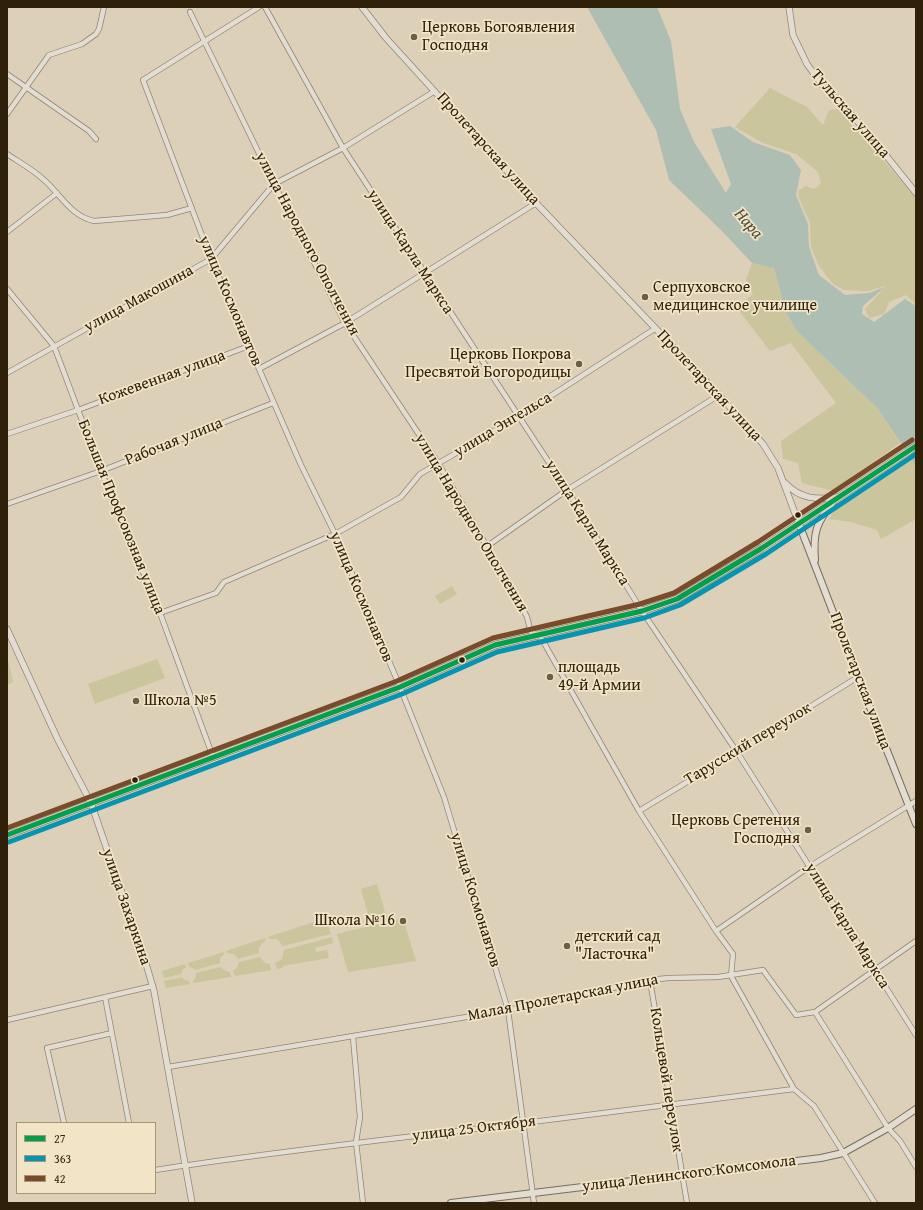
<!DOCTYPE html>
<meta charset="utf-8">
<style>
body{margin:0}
#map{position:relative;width:923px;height:1210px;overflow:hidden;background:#dcd0b8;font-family:"Gentium Book Plus",serif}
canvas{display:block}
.frame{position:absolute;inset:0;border:8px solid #2f200a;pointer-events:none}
.legend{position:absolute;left:16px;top:1122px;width:140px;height:72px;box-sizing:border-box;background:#f2e4c7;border:1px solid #a4967b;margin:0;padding:5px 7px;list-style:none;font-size:12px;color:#2f200a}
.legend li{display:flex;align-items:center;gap:8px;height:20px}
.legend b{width:20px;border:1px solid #a4967b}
</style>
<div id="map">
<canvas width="923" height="1210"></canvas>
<div class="frame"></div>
<ul class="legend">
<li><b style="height:5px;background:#029f4d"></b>27</li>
<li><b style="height:5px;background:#0794b1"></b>363</li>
<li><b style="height:5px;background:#7a4b2a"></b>42</li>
</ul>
</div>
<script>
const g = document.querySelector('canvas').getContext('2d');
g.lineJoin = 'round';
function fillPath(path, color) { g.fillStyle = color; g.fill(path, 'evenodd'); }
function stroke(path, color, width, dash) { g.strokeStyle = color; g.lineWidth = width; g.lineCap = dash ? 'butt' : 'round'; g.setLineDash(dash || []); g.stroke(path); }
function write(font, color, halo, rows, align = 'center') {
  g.font = font + ' "Gentium Book Plus",serif'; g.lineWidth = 3.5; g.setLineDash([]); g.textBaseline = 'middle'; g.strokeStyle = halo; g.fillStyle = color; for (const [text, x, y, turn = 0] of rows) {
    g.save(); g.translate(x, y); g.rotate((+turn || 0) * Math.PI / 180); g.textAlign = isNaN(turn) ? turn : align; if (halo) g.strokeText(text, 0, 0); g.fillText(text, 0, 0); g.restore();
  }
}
fillPath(new Path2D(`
 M770,88L807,107L823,125L829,110L839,109L916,198V304L906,295L889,302L884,314L869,318L865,309L886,286L868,291L844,290L833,284L819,266L811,247L810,223L799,198L798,191L806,186L814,189L821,184L818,172L796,154L763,143L735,127Z
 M752,263L774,268L786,312L796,330L878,409L900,443L833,491L802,483L798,463L783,459L781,441L836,403L791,343L770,351L737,308L753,294L746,280Z
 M911,458L916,466V519L881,539L877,530L851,522L829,519L839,504Z
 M452,586L457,594L440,604L435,596Z
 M7,656L13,682L7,685Z
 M157,659L165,678L95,704L88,684Z
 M377,884L387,919L371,924L361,889Z
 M326,918L331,934L283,946L277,939H269L268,937Z
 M403,918L416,961L348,972L337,934Z
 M332,937L333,943L315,948L316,952L327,950L329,958L283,966V968L277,969L275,963L282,959L284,950Z
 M265,938L266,941C261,943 258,947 259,953L238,959L234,954L227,953L226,951Z
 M224,952V954L220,958V963L195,970L194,968L189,967L188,963Z
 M260,957L265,963L270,964L271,970L235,976L233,971L237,968L239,962Z
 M185,964L186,968L183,969L181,974L164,978L162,971Z
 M220,967L226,971L230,972L231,977L193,983V981L196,977V973Z
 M182,977L184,980L189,981L190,984L166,988L164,981Z`), '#cac59c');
fillPath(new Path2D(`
 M587,7H657L671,41L680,109L694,142L726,193L731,184L711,129L730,126L753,142L790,155L801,170L796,195L808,224L809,247L819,275L845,295L869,293L885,287L863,306L862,314L874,322L905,299L916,306V466L878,409L796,330L786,312L774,268L752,263L720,229L669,180L656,130Z`), '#aebeb3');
const minor = new Path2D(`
 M259,7L143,80L211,259L301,465L335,534L400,687L444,797L508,1010L534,1203
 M265,7L343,148L567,490L642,611L737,752L916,1035
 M190,12L274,184L345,323L438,463L516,596L527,617L531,633L539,634L639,811L716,931L733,954L731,976L794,1089L814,1106L875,1203
 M7,74L89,131L96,139
 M7,114L49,55L82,44L96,34L99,29L104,7
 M7,154C19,162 32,169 43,179C60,193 70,216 94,221L167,215L192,208
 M7,232L57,193
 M7,289L54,346L101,471L160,613L213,757
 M259,369L345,323L536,203
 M7,373L211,259L274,184L343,148L435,91
 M7,434L78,410L249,346
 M7,504L101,471L273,403
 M486,547L567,490L719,395
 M160,613L216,593L224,582L335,534L401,497L420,474L518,417L656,328
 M639,811L737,752L858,677
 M716,931L809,867L916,801
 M650,980L687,1203
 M105,997L129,1123
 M815,1012L888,1128L900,1141L916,1167
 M7,1020L153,986
 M353,1037L360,1117L356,1142L363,1203
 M168,1067L508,1010L650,980L668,978L718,977L763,970L796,1015L815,1012L916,941
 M64,1123L47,1048L112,1033
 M155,1170C278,1151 401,1138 524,1123C614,1112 704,1101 794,1089`);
const tertiary = new Path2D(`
 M362,7L386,38L536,203L719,395L763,444L778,468L799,524
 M789,7L793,35L807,64L822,85L837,99L868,133L916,193
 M785,483C800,499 817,500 837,497
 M7,629L58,740L91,803L144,957L154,991L192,1203`);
const secondary = new Path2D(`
 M799,524L858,677L916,824
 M815,560C813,533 816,523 833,502
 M451,1203L821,1158L843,1153L888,1128L916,1109`);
const primary = new Path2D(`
 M7,835L213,757L400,687L495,645L642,611L677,599L762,548L916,446`);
stroke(minor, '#8f8676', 6);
stroke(tertiary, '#8f8676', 7);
stroke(secondary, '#766e5f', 8);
stroke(primary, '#766e5f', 8);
stroke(minor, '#e3ddd1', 4.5);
stroke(tertiary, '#e3ddd1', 5.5);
stroke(secondary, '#e3ddd1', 6);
stroke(primary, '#d7cdbc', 7);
stroke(new Path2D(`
 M7,835L400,687L495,645L642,611L677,599L762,548L916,446`), '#029f4d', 5);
stroke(new Path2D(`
 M9,842L402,694L497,652L644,618L680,605L766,554L916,454`), '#0794b1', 5);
stroke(new Path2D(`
 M7,828L397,681L493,638L640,604L674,593L758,542L912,440`), '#7a4b2a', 5);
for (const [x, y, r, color] of [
 [414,37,4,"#6c5e47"],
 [645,297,4,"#6c5e47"],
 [579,364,4,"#6c5e47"],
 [798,515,3.5,"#2f200a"],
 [462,660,3.5,"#2f200a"],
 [550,677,4,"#6c5e47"],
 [136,701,4,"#6c5e47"],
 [135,780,3.5,"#2f200a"],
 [808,830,4,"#6c5e47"],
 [403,921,4,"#6c5e47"],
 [567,946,4,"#6c5e47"]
]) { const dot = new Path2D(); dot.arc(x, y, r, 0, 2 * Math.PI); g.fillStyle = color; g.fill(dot); stroke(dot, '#f2e4c7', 1.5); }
write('16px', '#2f200a', '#f2e4c7', [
 ["Церковь Богоявления",422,28],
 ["Господня",422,46],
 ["Серпуховское",653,288],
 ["медицинское училище",653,306],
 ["Церковь Покрова",571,355,"right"],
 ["Пресвятой Богородицы",571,373,"right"],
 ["площадь",558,668],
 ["49-й Армии",558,686],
 ["Школа №5",144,701],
 ["Церковь Сретения",800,821,"right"],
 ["Господня",800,839,"right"],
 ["Школа №16",395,921,"right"],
 ["детский сад",575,937],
 ["\"Ласточка\"",575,955]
], 'left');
write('16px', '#2f200a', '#f2e4c7', [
 ["Тульская улица",850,114,49],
 ["Пролетарская улица",488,149,48],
 ["улица Народного Ополчения",307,244,62],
 ["улица Карла Маркса",410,252,57],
 ["улица Макошина",139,299,-29],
 ["улица Космонавтов",230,301,67],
 ["Кожевенная улица",162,378,-20],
 ["Пролетарская улица",709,386,47],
 ["улица Энгельса",503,425,-31],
 ["Рабочая улица",174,442,-22],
 ["Большая Профсоюзная улица",121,517,68],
 ["улица Народного Ополчения",471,523,59],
 ["улица Карла Маркса",587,523,58],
 ["улица Космонавтов",361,597,67],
 ["Пролетарская улица",860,681,69],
 ["Тарусский переулок",748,744,-31],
 ["улица Космонавтов",475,900,73],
 ["улица Захаркина",126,907,71],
 ["улица Карла Маркса",847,926,58],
 ["Малая Пролетарская улица",563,998,-11],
 ["Кольцевой переулок",666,1080,81],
 ["улица 25 Октября",474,1129,-7],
 ["улица Ленинского Комсомола",689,1174,-7]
]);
write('italic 17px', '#4f4d3c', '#f2e4c7', [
 ["Нара",748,224,49]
]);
</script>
